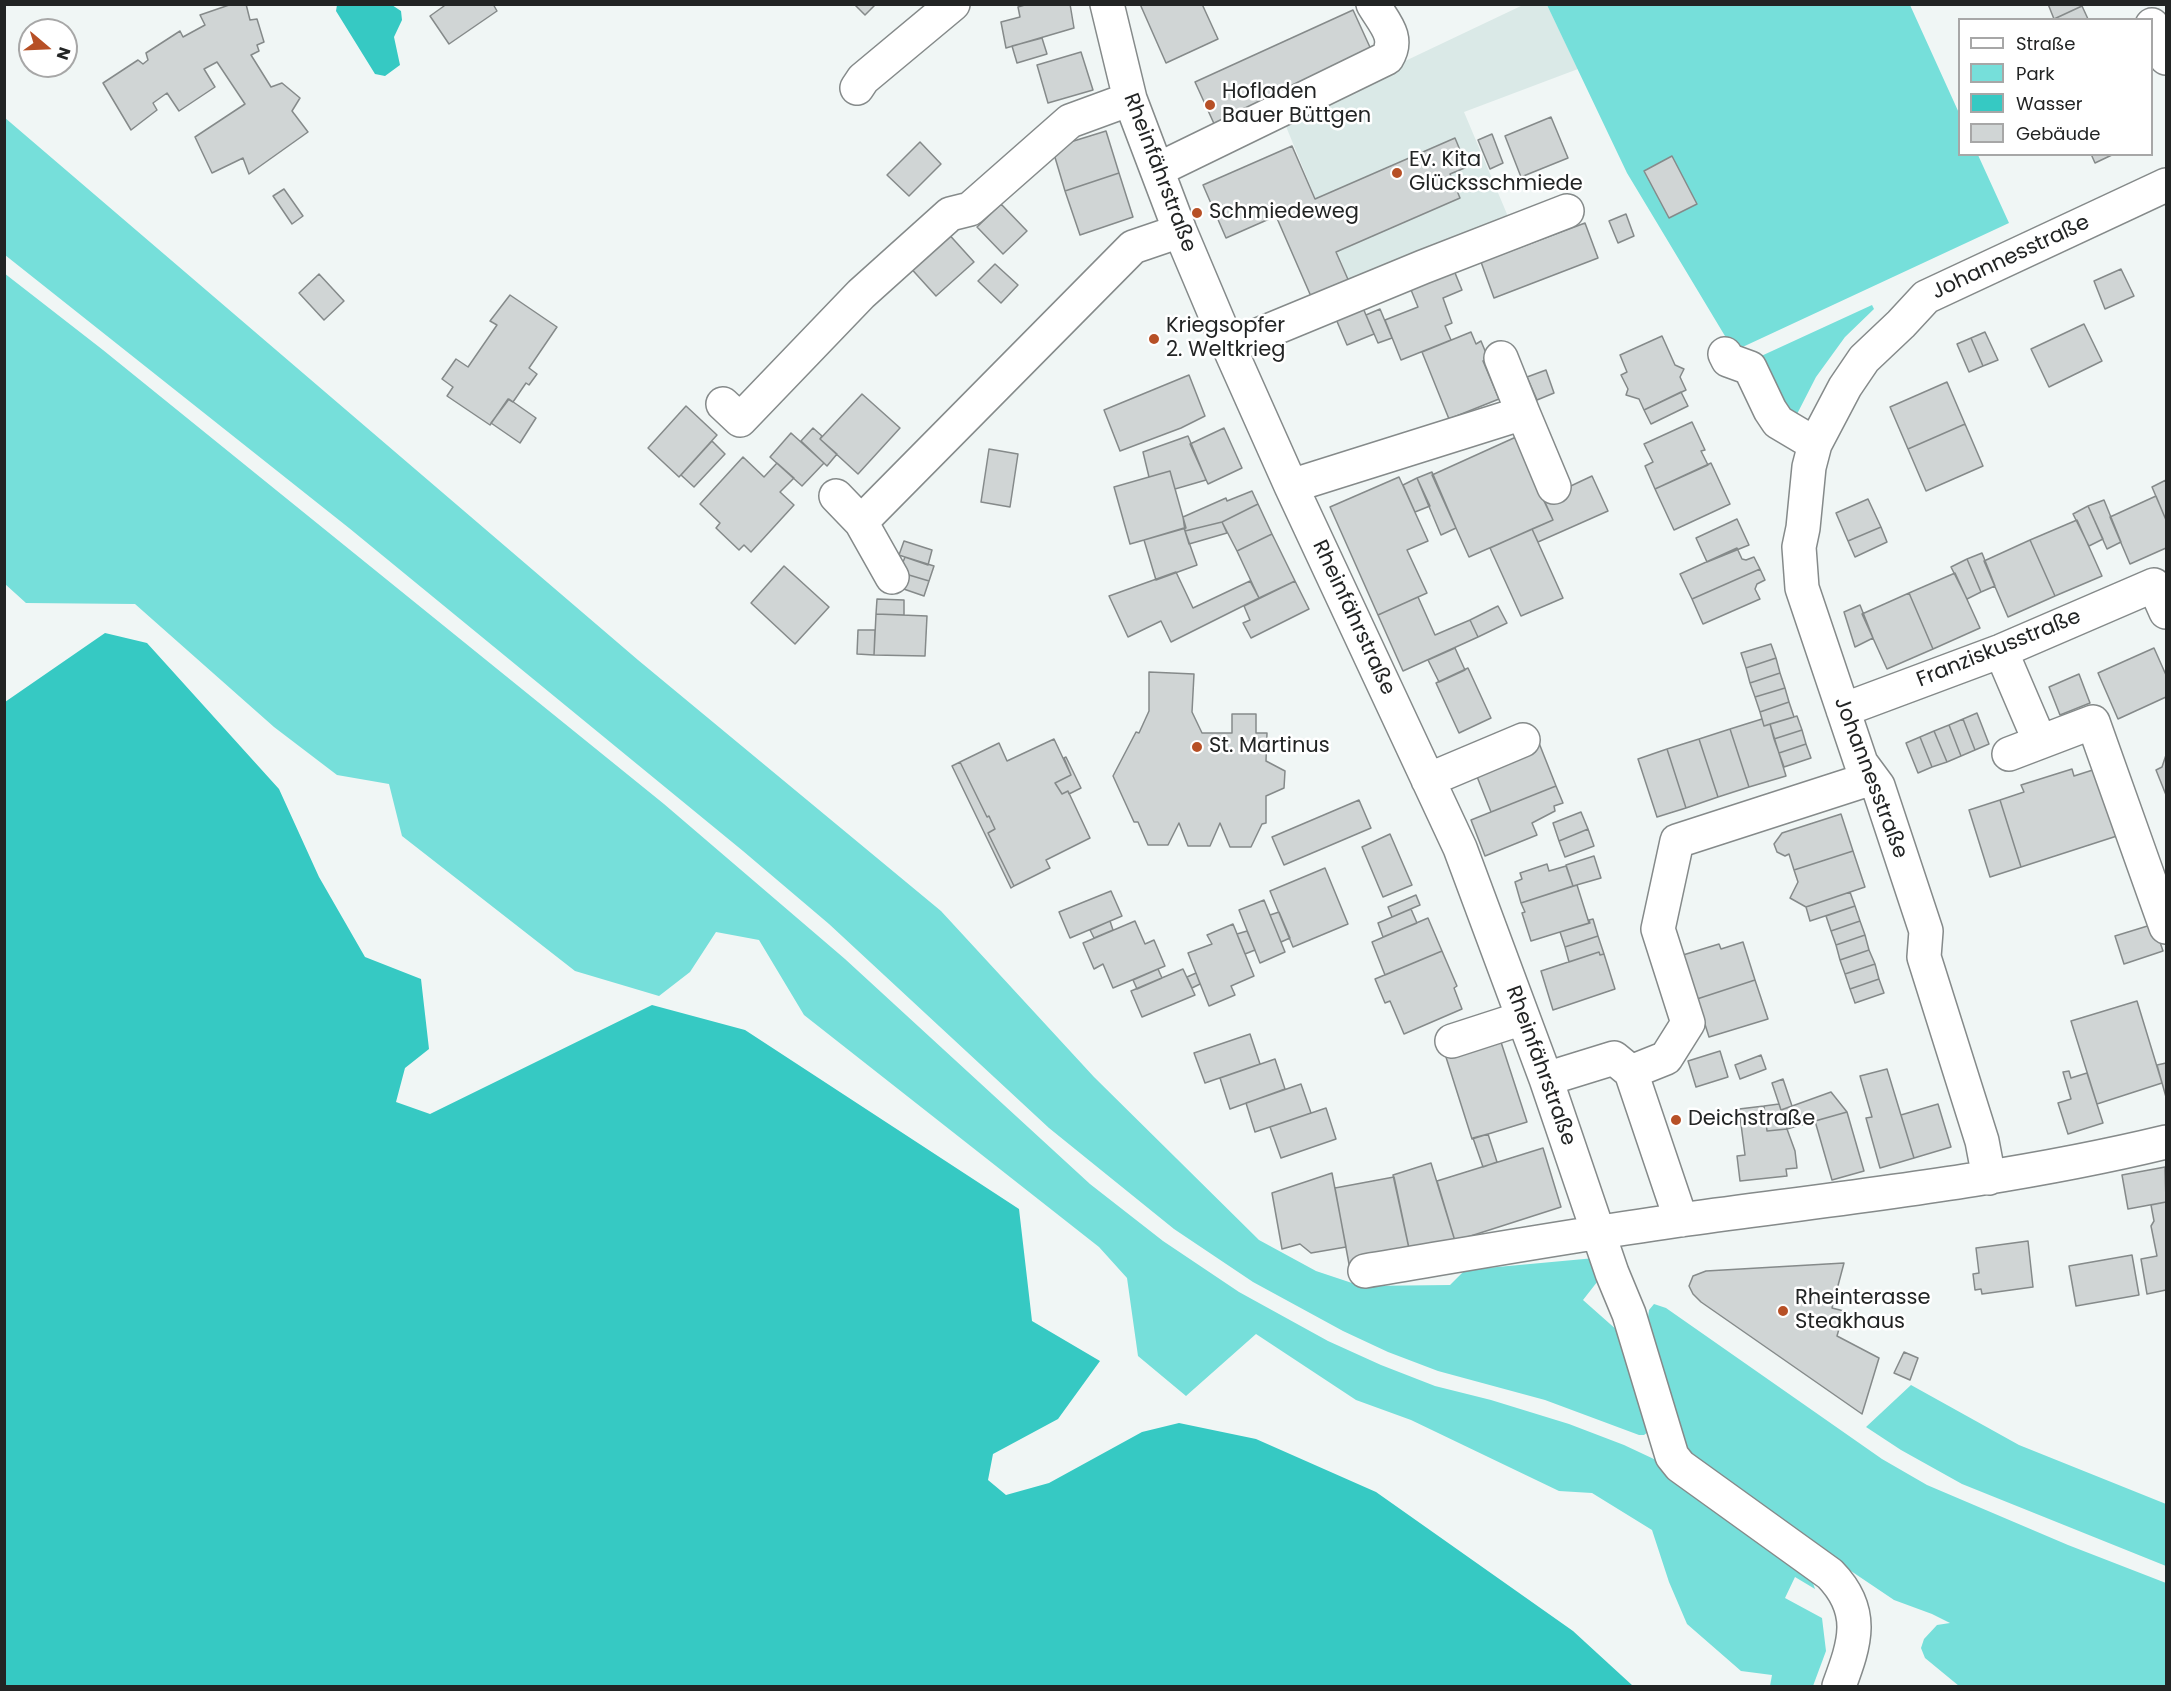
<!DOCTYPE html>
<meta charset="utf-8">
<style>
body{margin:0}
#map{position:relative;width:2171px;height:1691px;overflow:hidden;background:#f0f6f5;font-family:Poppins,sans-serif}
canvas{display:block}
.frame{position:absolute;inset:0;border:6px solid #222424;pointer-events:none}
.legend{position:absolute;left:1958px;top:18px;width:195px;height:138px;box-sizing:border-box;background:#fff;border:2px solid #a7a7a7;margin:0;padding:8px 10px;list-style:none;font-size:18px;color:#222424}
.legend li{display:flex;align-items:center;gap:12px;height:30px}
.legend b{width:30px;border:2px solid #a7a7a7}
.north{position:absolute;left:18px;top:18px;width:60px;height:60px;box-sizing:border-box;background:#fff;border:2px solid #a7a7a7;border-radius:50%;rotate:109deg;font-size:16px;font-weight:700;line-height:24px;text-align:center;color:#222424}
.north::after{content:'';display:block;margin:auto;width:21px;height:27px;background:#b75026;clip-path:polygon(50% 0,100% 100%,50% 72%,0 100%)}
</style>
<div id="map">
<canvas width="2171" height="1691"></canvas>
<div class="frame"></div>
<ul class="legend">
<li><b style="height:8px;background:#fff"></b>Straße</li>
<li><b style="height:16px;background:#76dfda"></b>Park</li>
<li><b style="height:16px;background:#36c9c3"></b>Wasser</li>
<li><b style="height:16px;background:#d0d5d5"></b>Gebäude</li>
</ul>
<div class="north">N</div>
</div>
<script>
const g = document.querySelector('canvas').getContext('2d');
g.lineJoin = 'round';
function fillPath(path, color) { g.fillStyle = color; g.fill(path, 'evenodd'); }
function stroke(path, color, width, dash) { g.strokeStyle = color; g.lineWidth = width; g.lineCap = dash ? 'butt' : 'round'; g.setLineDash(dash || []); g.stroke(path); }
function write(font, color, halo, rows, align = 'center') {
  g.font = font + ' Poppins,sans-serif'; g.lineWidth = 5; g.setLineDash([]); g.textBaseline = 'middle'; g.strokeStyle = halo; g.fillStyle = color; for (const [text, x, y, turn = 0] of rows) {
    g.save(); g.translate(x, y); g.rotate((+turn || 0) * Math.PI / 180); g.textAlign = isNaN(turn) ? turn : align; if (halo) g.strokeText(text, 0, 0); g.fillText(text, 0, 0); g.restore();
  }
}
fillPath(new Path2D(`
 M1523,5H1547L1578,69L1464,112L1512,226L1354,293L1283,119Z`), '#dae9e7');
fillPath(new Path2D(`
 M1547,5H1910L1959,113L1960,154L1978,155L2009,223L1734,351L1627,173Z
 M4,117L638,660L941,911L1094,1077L1259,1240L1316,1271L1361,1286L1450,1285L1465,1270L1595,1258L1601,1277L1583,1300L1627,1339L1648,1432L1644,1435H1639L1545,1400L1438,1371L1388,1352L1343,1331L1253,1282L1174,1229L1049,1128L829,924L743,851L349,528L5,255Z
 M4,273L103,350L664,804L845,959L1090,1184L1163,1241L1239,1292L1328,1341L1381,1365L1435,1386L1491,1400L1569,1424L1624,1445L1656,1460L1811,1577L1815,1589L1795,1577L1785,1598L1822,1618L1826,1651L1813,1686H1770L1772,1675L1741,1671L1687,1624L1669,1582L1652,1530L1592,1493L1559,1491L1411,1420L1356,1400L1256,1334L1186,1396L1138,1356L1127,1278L1099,1247L804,1015L759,940L716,932L690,972L659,996L575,971L402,836L389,784L337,775L274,727L135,604L26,603L5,584Z
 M1872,305L1874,309L1845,337L1816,377L1795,418L1789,415L1759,357Z
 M1654,1304L1666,1308L1882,1459L1927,1485L2068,1545L2166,1583V1686H1959L1925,1658L1921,1648L1924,1639L1937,1625L1950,1623L1932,1614L1894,1600L1802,1538L1681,1446L1646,1333L1649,1310Z
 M1911,1385L2019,1445L2166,1504V1566L1962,1484L1901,1450L1866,1427Z`), '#76dfda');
fillPath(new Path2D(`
 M364,4L392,5L401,11L402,20L394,37L400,65L385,76L375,74L336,11L337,5Z
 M105,633L147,643L279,789L319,877L365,957L421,979L429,1049L405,1068L396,1102L430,1114L652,1005L745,1030L1019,1209L1032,1321L1100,1361L1058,1419L993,1454L988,1480L1006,1495L1049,1483L1142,1432L1179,1423L1256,1439L1376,1492L1573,1631L1633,1686H5V702Z`), '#36c9c3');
const building = new Path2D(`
 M232,4H246L250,20L257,19L264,42L257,45L259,51L251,55L271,87L282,83L300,98L292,111L308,132L249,174L243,158L212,173L195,137L245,104L217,62L204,69L215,87L179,111L167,93L153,103L157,110L131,130L103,83L138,60L143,64L148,60L146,53L180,31L183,37L205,25L200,15Z
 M443,4H493L497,11L449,44L430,16L444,6Z
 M854,4H876L865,15Z
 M1028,4H1070L1074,28L1006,48L1001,22L1020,17L1018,7Z
 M1140,4H1202L1218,39L1166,63Z
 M2048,4H2081L2082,6L2054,19Z
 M2082,6L2088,19L2052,20L2054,19Z
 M1353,10L1374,56L1216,128L1195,82Z
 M1042,38L1047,54L1017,63L1012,46Z
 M1081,52L1093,90L1048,103L1037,65Z
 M1551,117L1568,158L1521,177L1505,136Z
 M1106,131L1119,173L1065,191L1054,154L1064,144Z
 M1492,134L1503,163L1490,169L1478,140Z
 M1455,138L1467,167L1450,174L1460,198L1336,252L1350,284L1313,301L1276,216L1226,238L1203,185L1292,146L1315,199Z
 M920,142L941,164L909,196L887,175Z
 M2091,154H2114L2095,163Z
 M1672,156L1697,204L1669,218L1644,171Z
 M1119,173L1133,217L1080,235L1065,191Z
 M284,189L303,216L292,224L273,196Z
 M1001,204L1027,231L1003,254L977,227Z
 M1626,214L1634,236L1618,243L1609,221Z
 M1585,223L1598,258L1494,298L1481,262Z
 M945,230L974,262L936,296L907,264Z
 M995,264L1018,285L1001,303L978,281Z
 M1453,268L1462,290L1443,298L1452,323L1445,326L1451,340L1401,360L1385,320L1418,307L1409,285Z
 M2121,269L2134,296L2105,309L2094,281Z
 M319,274L344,301L324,320L299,293Z
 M510,295L557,327L529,368L537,374L529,385L526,383L513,402L508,399L490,425L447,396L453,387L442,379L456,359L468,367L497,325L490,321Z
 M1363,308L1374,334L1347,345L1336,319Z
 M1380,309L1392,338L1378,343L1366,315Z
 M2084,324L2102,361L2049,387L2031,349Z
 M1471,332L1476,344L1481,341L1488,358L1483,361L1499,399L1449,419L1422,352Z
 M1985,332L1998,360L1983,366L1971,338Z
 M1662,336L1675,365L1684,369L1680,377L1686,390L1644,410L1639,399L1626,395L1628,389L1621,375L1627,372L1620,355Z
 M1971,338L1983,366L1969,372L1957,344Z
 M1546,370L1554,393L1537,400L1527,377Z
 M1189,375L1205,416L1181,428L1120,451L1104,410Z
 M1947,382L1965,424L1908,449L1890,407Z
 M1681,392L1688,406L1651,424L1644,410Z
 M862,394L900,428L858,474L820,439Z
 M509,399L536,418L520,443L491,423Z
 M686,406L717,435L679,477L648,448Z
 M1692,422L1705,450L1701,451L1708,465L1655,489L1645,466L1653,462L1644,444Z
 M1965,424L1983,466L1926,491L1908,449Z
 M813,428L822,436L820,439L837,454L827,466L801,441Z
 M1224,428L1242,468L1208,484L1190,444Z
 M791,433L824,463L802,486L770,457Z
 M1188,436L1206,480L1175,489L1170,471L1149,477L1143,452Z
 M1516,437L1553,520L1469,557L1432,475Z
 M712,441L725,454L694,487L681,475Z
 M989,449L1018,454L1010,507L981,502Z
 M743,457L764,477L777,463L794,478L780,492L794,505L751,552L744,545L739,550L716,528L720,523L700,504Z
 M1711,463L1730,504L1674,530L1655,489Z
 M1170,471L1186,528L1130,544L1114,487Z
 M1432,472L1456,528L1441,535L1417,478Z
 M1592,476L1608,511L1538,542L1532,529L1553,520L1543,499Z
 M1399,477L1428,541L1407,550L1427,593L1378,615L1330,507Z
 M1417,478L1430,506L1415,512L1403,485Z
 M2166,480V520L2152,487Z
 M1252,491L1258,504L1222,522L1185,531L1183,517L1226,498L1227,501Z
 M2156,496L2166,520V548L2130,564L2110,517Z
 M1868,499L1881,527L1848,541L1836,513Z
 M2104,500L2121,542L2107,549L2088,506Z
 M1258,504L1272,534L1237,551L1222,522Z
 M2088,506L2103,539L2089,546L2073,514Z
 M1737,519L1749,545L1707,562L1696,538Z
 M2077,520L2102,576L2055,596L2030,540Z
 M1222,522L1227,533L1189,544L1185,531Z
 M1881,527L1887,542L1855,557L1848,541Z
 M1184,528L1197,565L1156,580L1144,540Z
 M1532,529L1563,598L1521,616L1490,548Z
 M1272,534L1295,581L1259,598L1237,551Z
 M2030,540L2055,596L2008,617L1984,561Z
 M904,541L932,550L928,565L899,555Z
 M1737,548L1742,559L1746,560L1754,557L1760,569L1692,599L1680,574Z
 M1982,553L1995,586L1981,592L1967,559Z
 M905,557L934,566L929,581L899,572Z
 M1967,559L1981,592L1967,599L1951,567Z
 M784,566L829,607L795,644L751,603Z
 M1760,569L1765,580L1757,584L1755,589L1760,599L1703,624L1692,599Z
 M899,572L929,581L924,596L895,586Z
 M1176,572L1193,608L1250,581L1259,598L1171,642L1161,621L1128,637L1109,596Z
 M1955,573L1980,628L1933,649L1909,593Z
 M1295,581L1309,609L1251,638L1243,623L1250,620L1244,606Z
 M1909,593L1933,649L1887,669L1862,614Z
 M1418,597L1435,635L1470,620L1478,637L1403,671L1378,615Z
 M877,599L904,600V615L876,614Z
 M1860,605L1873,638L1855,647L1844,612Z
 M1498,606L1507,623L1478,637L1470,620Z
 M876,614L927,616L925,656L874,655Z
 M858,630H875L874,655L857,654Z
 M1771,644L1776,658L1746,668L1741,653Z
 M1455,648L1465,670L1439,682L1428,660Z
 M2154,648L2166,675V697L2118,719L2098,673Z
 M1776,658L1780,673L1750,683L1746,668Z
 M1468,668L1491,718L1459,733L1436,683Z
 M1149,672L1194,674L1192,712L1202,733H1232V714H1256V733H1267L1266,761L1285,771L1284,788L1266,796V823L1262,824L1251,847H1230L1220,823L1210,846H1188L1179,823L1168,845H1148L1138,822H1134L1113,776L1136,732L1139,733L1149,711Z
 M1780,673L1785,688L1755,697L1750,683Z
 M2079,674L2090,703L2060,715L2049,687Z
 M1785,688L1789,702L1760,712L1755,697Z
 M1789,702L1794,717L1764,726L1760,712Z
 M1977,713L1989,744L1975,750L1963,719Z
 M1797,716L1802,730L1774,739L1770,724Z
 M1762,719L1764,726L1770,724L1786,776L1749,787L1730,729Z
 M1963,719L1975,750L1961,756L1949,725Z
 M1949,725L1961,756L1947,762L1934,731Z
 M1730,729L1749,787L1718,797L1699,739Z
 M1802,730L1806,744L1779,753L1774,739Z
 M1934,731L1947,762L1932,767L1920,737Z
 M1920,737L1932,767L1918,773L1906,743Z
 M1054,739L1071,775L1055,783L1062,794L1068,791L1090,838L1046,860L1050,868L1014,886L988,833L995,829L989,816L987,817L960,762L999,743L1007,761Z
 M1699,739L1718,797L1686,808L1667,749Z
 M1539,743L1556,786L1491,812L1474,769Z
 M1806,744L1811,758L1784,767L1779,753Z
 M1667,749L1686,808L1657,817L1638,759Z
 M2166,755V795L2156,770L2162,767Z
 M1066,757L1081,788L1069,794L1068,791L1062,794L1055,783L1071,775L1064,758Z
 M960,762L987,817L989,816L995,829L988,833L1014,886L1011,888L952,766Z
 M2099,768L2120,835L2021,867L2000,800L2024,792L2021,785L2072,769L2074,776Z
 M1556,786L1563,803L1554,806L1555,811L1532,823L1537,835L1485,856L1471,820Z
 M1359,800L1371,828L1284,865L1272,837Z
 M2000,800L2021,867L1990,877L1969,810Z
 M1581,812L1588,829L1559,841L1553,823Z
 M1841,814L1853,851L1794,870L1789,854L1785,856L1777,852L1774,844L1782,833Z
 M1588,829L1594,846L1565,857L1559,841Z
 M1390,834L1412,885L1383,897L1362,847Z
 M1853,851L1865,887L1806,907L1790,898L1798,882L1794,870Z
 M1594,856L1601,878L1573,886L1566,865Z
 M1547,864L1549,871L1566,866L1573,886L1521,903L1515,882L1522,879L1520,873Z
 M1325,868L1348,924L1293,947L1270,891Z
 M1577,885L1589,923L1531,941L1522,913L1525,912L1521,903Z
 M1111,891L1122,916L1070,938L1059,912Z
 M1850,892L1855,906L1810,921L1806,907Z
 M1416,895L1420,905L1392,917L1388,907Z
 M1264,900L1285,952L1260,963L1239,910Z
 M1855,906L1860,921L1831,931L1826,916Z
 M1411,909L1417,923L1383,937L1378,923Z
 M1279,912L1290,938L1281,942L1270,915Z
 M1428,918L1442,951L1385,975L1372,942Z
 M1593,919L1598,936L1565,947L1560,932L1590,923L1589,920Z
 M1110,921L1113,930L1094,938L1090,930Z
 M1135,921L1145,944L1154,940L1165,966L1113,988L1103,964L1094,969L1083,943Z
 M1860,921L1865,935L1836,945L1831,931Z
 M1233,924L1254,976L1231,986L1235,995L1209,1006L1188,953L1212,944L1207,935Z
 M2154,924L2163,951L2124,964L2115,936Z
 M1247,931L1255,950L1245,954L1237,934Z
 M1865,935L1869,950L1840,960L1836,945Z
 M1598,936L1604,954L1600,955L1599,952L1569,962L1565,947Z
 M1743,942L1755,980L1697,999L1683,955L1719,944L1721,949Z
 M1869,950L1875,964L1845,974L1840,960Z
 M1442,951L1457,986L1454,988L1462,1009L1404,1034L1390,1001L1385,1003L1375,979Z
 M1599,952L1600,955L1604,954L1615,989L1553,1010L1541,971Z
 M1875,964L1879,979L1850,989L1845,974Z
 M1158,969L1162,978L1137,989L1133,980Z
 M1183,969L1195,995L1142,1017L1131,991Z
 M1196,973L1200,984L1192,988L1187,977Z
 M1879,979L1884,993L1855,1003L1850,989Z
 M1755,980L1768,1019L1709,1037L1697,999Z
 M2137,1001L2162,1083L2097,1104L2071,1021Z
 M1250,1034L1260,1064L1205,1083L1194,1053Z
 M1499,1036L1527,1122L1472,1139L1445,1054Z
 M1720,1051L1728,1077L1696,1087L1688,1061Z
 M1761,1055L1766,1069L1740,1079L1735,1065Z
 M1275,1059L1285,1089L1230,1109L1220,1078Z
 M2166,1063V1097L2157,1065Z
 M1887,1069L1914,1158L1880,1168L1866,1118L1872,1117L1860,1076Z
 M2069,1071L2071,1078L2087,1073L2103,1123L2068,1134L2058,1103L2071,1099L2063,1072Z
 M1783,1079L1792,1106L1781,1110L1772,1083Z
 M1301,1084L1311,1113L1255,1132L1246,1103Z
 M1831,1092L1847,1112L1787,1129L1781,1110Z
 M1779,1104L1787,1129L1767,1131L1764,1106Z
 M1938,1104L1951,1147L1914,1158L1901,1115Z
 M1764,1106L1767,1131L1787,1129L1795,1151L1797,1168L1786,1169L1787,1176L1740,1181L1737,1156L1745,1155L1739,1109Z
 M1326,1108L1336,1139L1281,1158L1270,1127Z
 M1847,1112L1864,1171L1832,1180L1815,1121Z
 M1488,1134L1497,1162L1483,1167L1473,1138Z
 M1543,1148L1561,1207L1455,1241L1437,1181Z
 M1431,1163L1455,1241L1410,1253L1393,1175Z
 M2165,1167L2166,1202L2128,1209L2122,1175Z
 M1332,1173L1346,1247L1311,1253L1300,1244L1282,1249L1272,1193Z
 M1394,1177L1410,1253L1349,1264L1335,1188Z
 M2166,1202V1290L2147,1294L2141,1259L2157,1256L2151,1226L2154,1221L2151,1205Z
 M2028,1241L2033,1287L1982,1294L1981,1289L1975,1290L1973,1274L1979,1273L1976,1248Z
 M2132,1255L2139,1295L2076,1306L2069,1266Z
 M1844,1263L1832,1308L1844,1311L1837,1336L1879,1358L1862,1414L1701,1302L1693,1294L1689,1286L1693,1276L1706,1271Z
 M1904,1352L1918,1358L1910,1380L1894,1373Z`);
fillPath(building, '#d0d5d5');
stroke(building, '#858a8a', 1.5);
const minor = new Path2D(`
 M1107,4L1130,99L1180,231L1229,347L1291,486L1460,848L1546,1079L1612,1273L1629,1314L1672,1456L1680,1466L1830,1574C1866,1611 1855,1643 1839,1686
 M2152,25L2166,58
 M857,88L863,79L953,4
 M1157,170L1387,58C1400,37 1384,23 1373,4
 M1229,347L1423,267L1567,211
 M1725,354L1728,360L1750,368L1770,410L1778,422L1815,444
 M1501,358L1523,413
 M723,404L740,420L861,294L950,214L970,209L1070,121L1130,99
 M1291,486L1523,413L1554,487
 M836,496L861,522
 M892,577L861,522L1133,247L1180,231
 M2001,651L2040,742
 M1843,710L2001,651L2154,585L2166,612
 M2009,754L2093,722L2166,927
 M1428,780L1523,740
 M1452,1041L1523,1018
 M1631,1072L1666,1058L1688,1023L1658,929L1677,841L1872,778
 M1546,1079L1614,1058L1631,1072L1681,1220
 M1989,1178L1982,1141L1924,957L1926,931L1878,786L1861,763L1802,588L1799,547L1803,528L1809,467L1815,444L1845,387L1864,359L1901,324L1926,297L2166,185
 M1365,1271C1473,1253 1580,1234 1688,1219C1848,1197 2009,1180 2166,1142`);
stroke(minor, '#858a8a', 36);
stroke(minor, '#fff', 33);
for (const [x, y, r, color] of [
 [1210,105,6,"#b75026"],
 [1397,173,6,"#b75026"],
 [1197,213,6,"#b75026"],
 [1154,339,6,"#b75026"],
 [1197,747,6,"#b75026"],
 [1676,1120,6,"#b75026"],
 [1783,1311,6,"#b75026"]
]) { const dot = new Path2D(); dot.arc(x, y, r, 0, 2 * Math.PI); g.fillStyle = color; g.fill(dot); stroke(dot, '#fff', 2); }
write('21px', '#222424', '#fff', [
 ["Hofladen",1222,93],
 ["Bauer Büttgen",1222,117],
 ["Ev. Kita",1409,161],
 ["Glücksschmiede",1409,185],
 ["Schmiedeweg",1209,213],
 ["Kriegsopfer",1166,327],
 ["2. Weltkrieg",1166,351],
 ["St. Martinus",1209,747],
 ["Deichstraße",1688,1120],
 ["Rheinterasse",1795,1299],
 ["Steakhaus",1795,1323]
], 'left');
write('21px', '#222424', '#fff', [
 ["Rheinfährstraße",1159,173,69],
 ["Johannesstraße",2011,258,-25],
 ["Rheinfährstraße",1353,618,65],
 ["Franziskusstraße",1999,649,-22],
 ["Johannesstraße",1870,778,69],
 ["Rheinfährstraße",1540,1066,70]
]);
</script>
